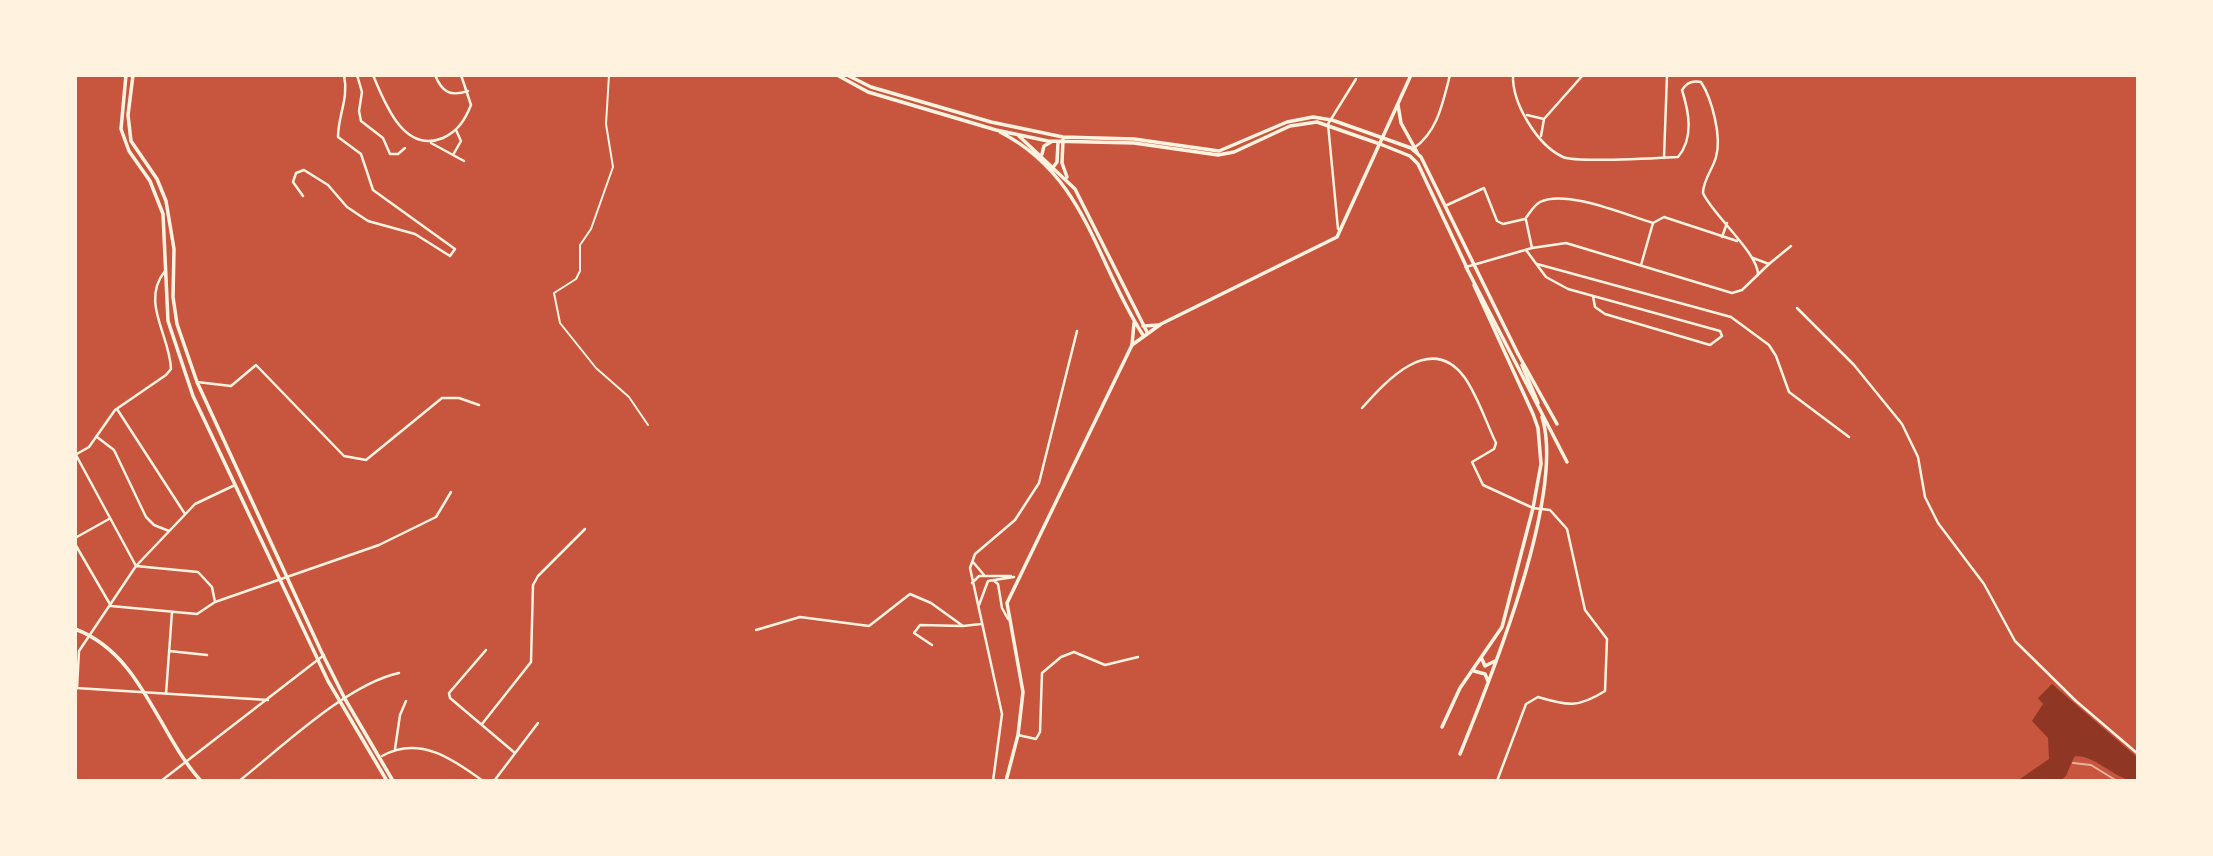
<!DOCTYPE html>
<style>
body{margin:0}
#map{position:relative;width:2213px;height:856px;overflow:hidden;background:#c8553d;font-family:"Public Sans",sans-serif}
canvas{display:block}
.frame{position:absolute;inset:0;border:77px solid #fff3e0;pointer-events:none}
</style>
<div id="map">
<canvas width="2213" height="856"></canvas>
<div class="frame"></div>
</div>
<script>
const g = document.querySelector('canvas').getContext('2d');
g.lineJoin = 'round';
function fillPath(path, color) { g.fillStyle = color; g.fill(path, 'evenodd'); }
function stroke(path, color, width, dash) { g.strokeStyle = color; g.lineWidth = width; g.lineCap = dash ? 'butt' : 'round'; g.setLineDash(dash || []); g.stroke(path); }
fillPath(new Path2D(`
 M2052,684L2138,758V781C2114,781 2099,756 2075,756C2063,777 2072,781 2043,781L2042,778L2041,781H2017L2049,759L2048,738L2032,721L2043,704L2038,698Z`), '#8f3625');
stroke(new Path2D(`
 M609,75L606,124L613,167L591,229L580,245V271L576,279L554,293L560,323L596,368L629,397L648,425`), '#fff3e0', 2);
stroke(new Path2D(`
 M357,75L362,92L359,111L361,121L383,138L390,154H398L405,148
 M373,75C385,104 404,154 443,138C458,131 465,120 471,105L461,75
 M435,75C442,92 450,97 468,91
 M1513,75C1512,103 1537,145 1563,157C1577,163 1659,158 1678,157C1694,138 1689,112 1682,90C1686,83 1692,80 1701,82C1712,99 1722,137 1716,157C1713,169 1703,180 1703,193C1712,214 1759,254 1758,275
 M1527,115L1544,119
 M1541,136L1544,119L1583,75
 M431,143L464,161
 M1414,148C1438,132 1443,101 1450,75
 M453,155L461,141L456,130
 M1664,158L1667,75
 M303,196L293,182L296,173L304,170L328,185L347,207L368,221L415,234L450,256L455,249L373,190L361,154L338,137C338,115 349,99 344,75
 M1445,206L1484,188L1497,221L1503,224L1525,219C1530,213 1533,206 1540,202C1566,189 1626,215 1653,223
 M1526,220L1532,248
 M1338,229L1328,124L1356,79
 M1722,237L1727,223
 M1526,250L1546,277L1568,289L1720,331L1722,336L1710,345L1605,314L1595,307L1593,296
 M1753,258L1769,264L1791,246
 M1537,264L1731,317L1769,345L1776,356L1789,392L1849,437
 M1641,265L1653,223L1664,217L1737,241
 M1797,308L1854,365L1902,424L1918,457L1925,497L1938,523L1984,584L2015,641L2076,701L2138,754
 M197,382L231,386L256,365L344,456L366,460L442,398H459L479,405
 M1362,408C1386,381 1431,331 1465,378C1478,397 1486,422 1496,443L1494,449L1472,462L1483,485L1533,508L1550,510L1567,529L1585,610L1607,639L1605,691C1578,708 1568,706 1538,697L1526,704L1497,781
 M117,409L185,514
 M97,437L114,450L146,517L154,525L169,531
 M75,455L89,447L115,410L166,375L171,369C170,335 140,302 165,271
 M76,455L136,566L198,572L212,587L215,602
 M75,538L109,519
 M75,544L111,606L197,614L215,602L379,545L436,517L451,492
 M973,562L984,575
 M993,580L998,584L1002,608L1008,619
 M972,583L979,576H1011
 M979,605L988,581L1014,577
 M756,630L800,617L869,626L910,594L931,603L963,626L981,624
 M932,645L914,633L920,625L963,626
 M486,650L449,693L450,698L515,753
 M169,651L207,655
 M76,688L268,700
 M77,688L79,651L136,566L195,504L235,485
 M166,694L172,612
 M482,724L531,662L533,585L538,576L585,529
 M1018,735L1036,739L1040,732L1042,673L1061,657L1074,652L1105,665L1138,657
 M395,749L400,715L406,701
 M382,756C419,735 453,759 483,781
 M161,781L324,655
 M239,781C281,748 347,684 399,673
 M494,781L538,723
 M993,781L1002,714L970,568L975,554L1015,520L1039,483L1077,331`), '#fff3e0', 2.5);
stroke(new Path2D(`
 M1466,267L1532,248L1566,243L1732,293L1742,290L1769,264`), '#fff3e0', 2.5);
stroke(new Path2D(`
 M837,75L868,92L996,130L1048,141L1134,143L1218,155L1234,152L1290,126L1317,122L1380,144
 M847,75L871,87L991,122L1063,137L1134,139L1219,151L1287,122L1313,117L1332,120L1383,138
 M1398,105L1401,123L1417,152
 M1000,132C1086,176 1095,261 1143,335
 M1019,136L1075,189L1147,332
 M1063,140L1062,163L1067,177
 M1042,154L1044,146L1051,142
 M1054,166L1057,162L1058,142
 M1143,326L1159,325
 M1132,345L1134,323
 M75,629C142,654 157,733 201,781`), '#fff3e0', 3.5);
stroke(new Path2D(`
 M126,75L121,129L129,151L150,181L163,214L168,321L193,396L328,681L387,781
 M133,75L128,115L131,141L157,179L166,201L174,249L173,297L177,324L197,382L321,651L345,699L393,781
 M1383,138L1411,148L1421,157L1518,354
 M1380,144L1410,156L1418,164L1467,268
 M1522,365L1538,403
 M1482,659L1485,666L1495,661
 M1474,671L1485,674L1488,681
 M1442,727L1460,688L1502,627L1533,508L1541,464L1538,428L1533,414L1474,285
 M1460,754C1491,678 1566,493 1542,417
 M1006,781L1018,735L1023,692L1007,603L1132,345L1161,324L1337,237L1411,75`), '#fff3e0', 3.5);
stroke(new Path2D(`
 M1466,267L1567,462
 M1518,354L1557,424`), '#fff3e0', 3.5);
stroke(new Path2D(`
 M2073,763L2091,765L2117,781`), '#e9b49f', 2);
</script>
